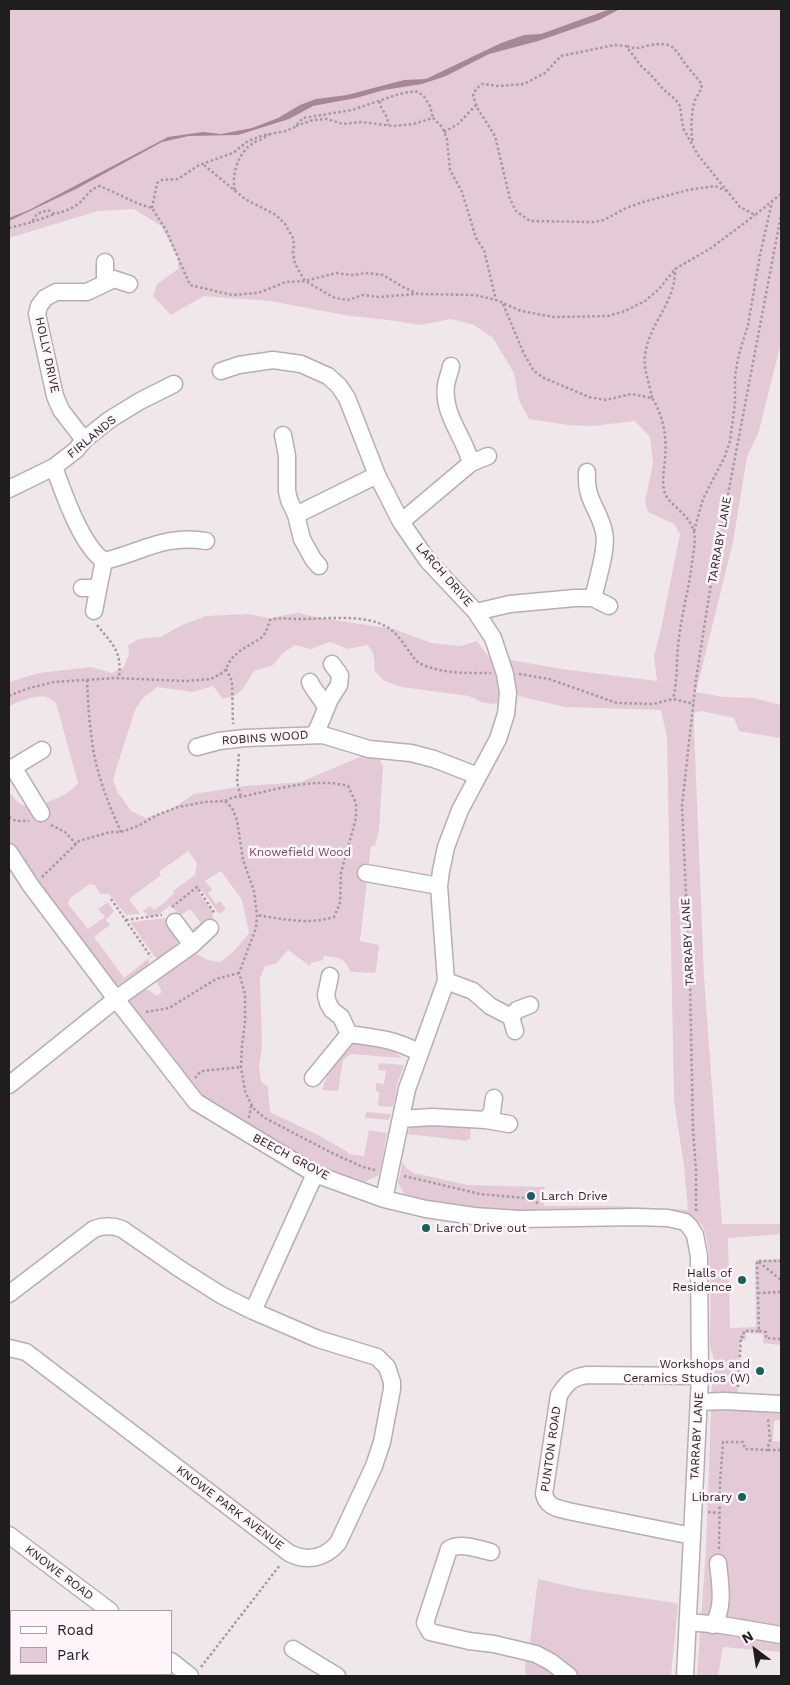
<!DOCTYPE html>
<style>
body{margin:0}
#map{position:relative;width:790px;height:1685px;overflow:hidden;background:#f0e7eb;font-family:"Work Sans",sans-serif}
canvas{display:block}
.frame{position:absolute;inset:0;border:10px solid #201d1f;pointer-events:none}
.legend{position:absolute;left:10px;top:1610px;width:162px;height:65px;box-sizing:border-box;background:#fef4f9;border:1px solid #a59ea2;margin:0;padding:6px 9px;list-style:none;font-size:15px;color:#201d1f}
.legend li{display:flex;align-items:center;gap:10px;height:25px}
.legend b{width:25px;border:1px solid #a59ea2}
.north{position:absolute;left:730px;top:1625px;width:50px;height:50px;-webkit-text-stroke:4px #fef4f9;paint-order:stroke;rotate:329deg;font-size:14px;font-weight:700;line-height:20px;text-align:center;color:#201d1f}
.north::after{content:'';display:block;margin:auto;width:18px;height:22px;background:#201d1f;clip-path:polygon(50% 0,100% 100%,50% 72%,0 100%)}
</style>
<div id="map">
<canvas width="790" height="1685"></canvas>
<div class="frame"></div>
<ul class="legend">
<li><b style="height:6px;background:#fff"></b>Road</li>
<li><b style="height:14px;background:#e4cad7"></b>Park</li>
</ul>
<div class="north">N</div>
</div>
<script>
const g = document.querySelector('canvas').getContext('2d');
g.lineJoin = 'round';
function fillPath(path, color) { g.fillStyle = color; g.fill(path, 'evenodd'); }
function stroke(path, color, width, dash) { g.strokeStyle = color; g.lineWidth = width; g.lineCap = dash ? 'butt' : 'round'; g.setLineDash(dash || []); g.stroke(path); }
function write(font, color, halo, rows, align = 'center') {
  g.font = font + ' "Work Sans",sans-serif'; g.lineWidth = 5; g.setLineDash([]); g.textBaseline = 'middle'; g.strokeStyle = halo; g.fillStyle = color; for (const [text, x, y, turn = 0] of rows) {
    g.save(); g.translate(x, y); g.rotate((+turn || 0) * Math.PI / 180); g.textAlign = isNaN(turn) ? turn : align; if (halo) g.strokeText(text, 0, 0); g.fillText(text, 0, 0); g.restore();
  }
}
fillPath(new Path2D(`
 M9,9H781V342L759,431L747,457L733,542L696,692L724,697L754,698L781,705V737L779,738L739,731L734,718L701,711L694,713V727L704,977L722,1224H781V1234L728,1238L730,1328L756,1327L755,1264L756,1260H760L781,1259V1345L763,1343V1334L746,1333V1340L740,1341L737,1400L781,1401V1420L774,1421L773,1441L781,1442V1652L723,1647L718,1676H697L706,1548L713,1356L710,1346C710,1324 714,1238 701,1224C693,1216 679,1213 669,1211L484,1210L442,1204L409,1196L404,1193L398,1183L403,1162L406,1168L414,1173L468,1185L545,1187L544,1206H615L688,1210L684,1166L674,1100L667,738L661,710L565,707L518,696L515,680L505,659L561,669L657,681L654,656L661,629L680,534L674,524L648,512L645,502L653,463L650,437L635,421L593,426L568,425L529,419L519,400L514,373L493,338L474,325L451,319L420,325L389,320L350,316L270,301L204,296L171,315L153,296L157,284L178,269V257L161,226L134,209L98,211L9,238Z
 M298,613L321,618L394,629L431,643L460,646L477,641L499,671L500,703L491,704L481,702L469,696L401,687L383,680L374,670C375,661 375,652 367,645L348,649L330,642L311,649L295,645L283,653L273,665L254,671C246,684 239,700 222,698L213,686L193,692L157,687L142,699L135,710L113,779L117,791L131,811L146,818L172,809L194,794L245,786L301,782L362,756L380,760L383,766L379,830L375,846H371L360,941L379,945L376,971L374,973L351,972C343,957 341,958 324,956L323,960L311,963L310,966L288,950L277,963L265,966L260,978L262,1048L259,1066L261,1082L268,1087L270,1112L318,1135L348,1152V1154L364,1156L369,1130L387,1133L380,1172L377,1176L365,1182L327,1170L288,1151L206,1104L128,1002L142,989L149,990L157,996L162,992L155,978L186,956L196,954L208,960L220,962L235,950L249,933L242,900L221,871L205,881L212,890L208,893L216,904L220,901L226,909L219,914L201,889L198,891C209,909 226,917 198,931L192,929L200,924V922L190,909L180,916L171,905L158,915L149,917L143,911L150,906L154,910L168,900L167,899L174,894L173,891L195,875L197,863L188,851L159,872L161,875L129,899L140,914L126,915L109,894H100L95,885L90,884L70,898L68,904L88,929L105,917L98,909L108,902L114,911L106,920L110,925L94,937L124,978L149,958V963C140,974 125,984 112,987L9,842V792C13,796 18,804 23,805C36,809 71,795 78,783L56,703C44,689 22,701 9,706V682L39,673L91,667L112,673L124,667L129,654L128,645L139,639L160,637L182,625L206,616L249,614L269,618Z
 M166,918L179,939L172,952L159,959L154,956L130,922Z
 M353,1041C369,1041 391,1046 402,1058L351,1054L343,1060L338,1091L322,1090C327,1071 339,1055 353,1041Z
 M379,1063L404,1065L397,1085L393,1107L378,1106L379,1092L376,1091V1083L384,1084L386,1071L378,1070Z
 M366,1112L391,1114L389,1120L365,1118Z
 M434,1124L471,1127L470,1140L467,1139V1141L407,1134L410,1128C418,1126 426,1126 434,1124Z
 M538,1579L581,1589L676,1603L678,1605L671,1676H566L529,1649Z
 M526,1661H532L561,1676H526L525,1667Z`), '#e4cad7');
fillPath(new Path2D(`
 M610,9H620L599,20L538,41L489,54L446,76L422,84L384,90L356,98L313,106L289,119L238,135L189,136L162,142L76,189L9,221V218L29,210L168,137L203,132L221,134L252,128L278,118L300,105L316,99L347,95L404,80L426,79L501,43L524,35L541,34Z`), '#a78697');
const minor = new Path2D(`
 M105,282V262
 M451,366C450,372 447,379 446,385C442,414 464,436 471,463
 M221,371L239,365L273,360L301,364L328,376L339,386L347,398L377,475L401,522L428,561L476,612L493,638L505,674L508,693L506,714L498,739L460,810L446,847L441,871L439,886L446,981L407,1089L384,1199
 M283,435L287,456V491L289,500L296,515L302,539L313,559L319,566
 M84,440L61,410L55,396L37,314L39,306L45,298L56,292H87L114,279L129,284
 M54,467C64,494 81,545 104,561C142,552 165,534 206,541
 M587,472C585,501 599,508 604,532C608,547 597,581 593,598
 M9,489L54,467L76,450L84,440L109,420L140,401L174,384
 M296,515L377,475
 M401,522L471,463L488,456
 M82,588H93L99,585L104,561
 M94,611L99,585
 M476,612L510,604L575,598H593L609,606
 M310,682C314,692 323,698 326,709
 M314,735L318,728L330,699L339,685L340,675L332,664
 M197,747L219,741L245,738L323,735L369,749L411,753L434,759L478,776
 M13,767L41,813
 M9,770L42,750
 M9,852L31,886L116,999L196,1102L315,1174L384,1199L426,1209L474,1216L519,1219L635,1217L668,1218L685,1222L690,1227L695,1235L699,1256L700,1376L685,1676
 M366,873L439,886
 M175,922L192,945
 M330,976L326,995L328,1003L332,1010L341,1017L349,1034C378,1038 394,1039 420,1053
 M446,981L473,991L490,1006L511,1017L515,1031
 M511,1017L517,1010L530,1005
 M313,1078L349,1034
 M9,1085L116,999L192,945L210,928
 M401,1119L432,1117L486,1120L492,1112L494,1098
 M486,1120L509,1124
 M9,1294L94,1229C104,1225 112,1225 122,1229L180,1269L221,1295L253,1311L318,1339L377,1357L387,1367L392,1382V1389L382,1442L374,1466L338,1543C324,1559 307,1562 289,1553L26,1352L9,1348
 M253,1311L315,1174
 M699,1402L724,1401L781,1404
 M9,1535L110,1611
 M692,1536L568,1511C557,1508 547,1507 544,1494L559,1395C567,1383 572,1377 587,1375L700,1376
 M491,1552C478,1549 461,1542 449,1549L425,1623L430,1632L469,1641L494,1644L536,1654L551,1662L569,1676
 M688,1622L722,1625L781,1635
 M713,1625C725,1607 720,1584 718,1563
 M293,1649L337,1676
 M171,1661L190,1676`);
stroke(minor, '#b7aeb2', 19);
stroke(new Path2D(`
 M627,46C635,50 642,47 650,45C675,41 674,49 687,66C692,73 698,78 702,85L699,94C691,100 690,132 693,143
 M380,101C379,110 388,112 388,125
 M296,126L313,120L327,119L343,124L361,122L393,126L413,124L433,118L443,128L447,140L450,170L462,192L476,238L484,250L496,300
 M444,132L458,124L476,105
 M204,165L245,199L276,215L285,224L293,238L294,246L293,252L295,264L305,281L335,298L348,300L363,295L379,297L415,294
 M235,190C231,175 238,156 249,146C255,141 264,139 270,134
 M727,191L715,186L688,190L643,202L626,208L604,220L593,222L530,221L516,211L510,199L495,136L478,109L473,96L476,89L482,84L499,86L524,84L545,73L561,56L615,45L626,46L641,66L651,75L664,90L675,99L680,106L683,128L698,155L740,207L755,215L781,194
 M152,208L157,183L162,180L178,179L199,165L233,153L248,141L264,135L286,131L295,127L303,118L352,110L399,94L415,91L423,95L430,106L433,118
 M32,222L55,214
 M9,228L32,222L37,214L48,210L55,214C63,212 71,209 78,204C86,198 89,189 100,186L139,204L152,208L166,230L190,285L232,295L258,293L286,282L305,281L336,273L352,275L367,273L383,275L403,287L418,294L475,295L496,300L521,311L554,317L608,316L625,311L645,301L659,289L675,269L711,248L755,215
 M503,304L524,354L534,371L544,378L589,397L606,400L631,394L652,398C664,417 667,438 665,460C664,470 662,480 664,490C666,504 689,512 694,532C696,542 693,554 692,563C689,588 682,613 679,638C676,659 678,679 673,699
 M652,398C650,384 643,369 645,356C648,324 676,303 675,269
 M694,531L703,499L725,456L730,441L735,403V376L739,354L748,325L760,255L772,202
 M97,625C113,645 122,651 119,678
 M226,669L232,681L233,724
 M519,674L549,679L617,703L653,704L673,699L694,704
 M87,680C88,700 89,721 92,741C96,773 108,803 121,832
 M9,696L26,689L54,682L115,678L186,681L211,679L224,672L231,659L241,650L261,638L266,632L270,620C281,617 290,619 300,619C327,619 368,613 390,629C402,637 412,659 419,663C441,674 467,673 491,673
 M239,754L237,782L241,797
 M225,801L234,797H241C273,790 315,777 348,786L356,803V818L341,873L340,903L334,917C309,925 283,919 257,915
 M9,817L16,821H29
 M51,825L65,832L76,844
 M42,877L79,841L110,832H121L138,826L157,815L178,807L205,802L225,801L232,808L237,820L243,860L254,891L257,915L256,928L239,973L245,994V1022L242,1046L241,1067L245,1091L253,1108L265,1118L332,1153L363,1167L375,1170
 M111,899L151,957
 M172,907L197,887L215,914
 M126,920L162,915
 M146,1012L169,1008L216,979L239,973
 M195,1078L201,1071L241,1067
 M249,1118L251,1106
 M404,1176L480,1194L524,1198L538,1203
 M696,1211V1171L693,1130L690,983L682,806L696,679L711,584L781,215
 M759,1262L781,1280
 M758,1293L781,1292
 M759,1331L766,1332V1338L781,1339
 M738,1387L741,1337H743L744,1331H759L757,1261H781
 M768,1450H781
 M708,1512L719,1513
 M719,1549L720,1483L723,1442H743L745,1449L767,1450L770,1440L768,1419
 M201,1667L280,1565`), '#a29b9e', 2.5, [2.5, 2.5]);
stroke(minor, '#fff', 16);
for (const [x, y, r, color] of [
 [531,1196,5,"#15635d"],
 [426,1228,5,"#15635d"],
 [742,1280,5,"#15635d"],
 [760,1371,5,"#15635d"],
 [742,1497,5,"#15635d"]
]) { const dot = new Path2D(); dot.arc(x, y, r, 0, 2 * Math.PI); g.fillStyle = color; g.fill(dot); stroke(dot, '#fef4f9', 2); }
write('12px', '#201d1f', '#fef4f9', [
 ["HOLLY DRIVE",47,355,78],
 ["FIRLANDS",92,437,-40],
 ["TARRABY LANE",720,540,-80],
 ["LARCH DRIVE",444,575,49],
 ["ROBINS WOOD",265,738,-4],
 ["TARRABY LANE",688,942,-93],
 ["BEECH GROVE",291,1157,28],
 ["TARRABY LANE",697,1436,-87],
 ["PUNTON ROAD",551,1449,-82],
 ["KNOWE PARK AVENUE",230,1508,37],
 ["KNOWE ROAD",59,1573,37]
]);
write('12px', '#764561', '#fef4f9', [
 ["Knowefield Wood",300,852]
]);
write('12px', '#201d1f', '#fef4f9', [
 ["Larch Drive",541,1196,"left"],
 ["Larch Drive out",436,1228,"left"],
 ["Halls of",732,1273],
 ["Residence",732,1287],
 ["Workshops and",750,1364],
 ["Ceramics Studios (W)",750,1378],
 ["Library",732,1497]
], 'right');
</script>
